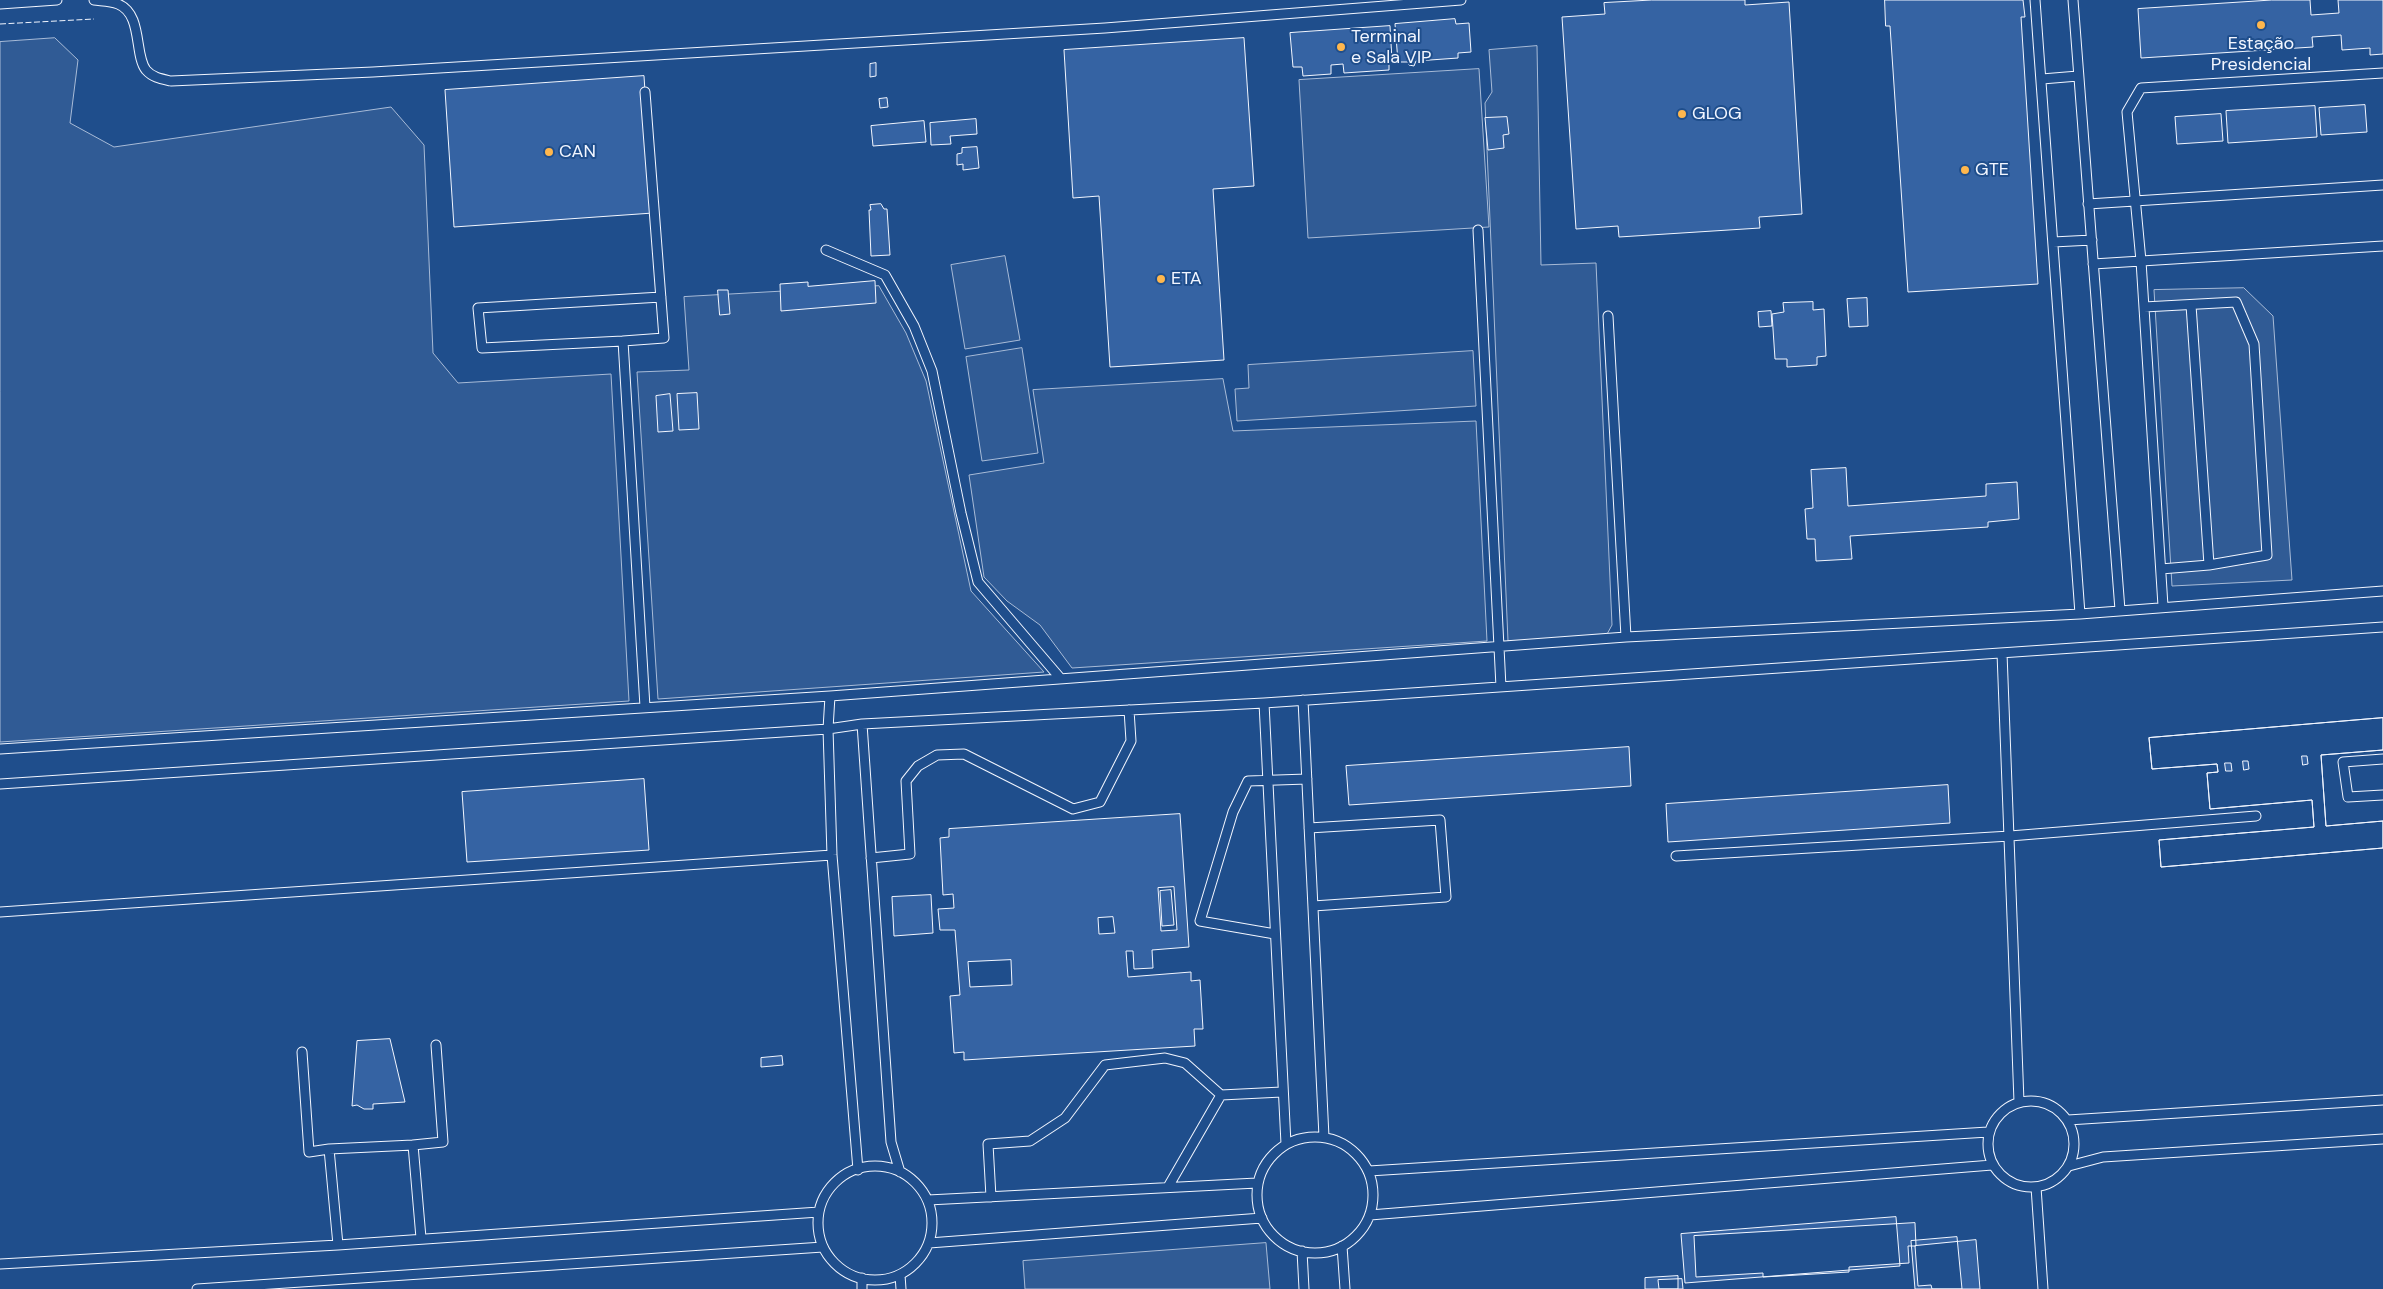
<!DOCTYPE html>
<meta charset="utf-8">
<style>
body{margin:0}
canvas{display:block;background:#1f4e8c}
</style>
<canvas width="2383" height="1289"></canvas>
<script>
const g = document.querySelector('canvas').getContext('2d');
g.lineJoin = 'round';
function fillPath(path, color) { g.fillStyle = color; g.fill(path, 'evenodd'); }
function stroke(path, color, width, dash) { g.strokeStyle = color; g.lineWidth = width; g.lineCap = dash ? 'butt' : 'round'; g.setLineDash(dash || []); g.stroke(path); }
function write(font, color, halo, rows, align = 'center') {
  g.font = font + ' "DM Sans",sans-serif'; g.lineWidth = 4; g.setLineDash([]); g.textBaseline = 'middle'; g.strokeStyle = halo; g.fillStyle = color; for (const [text, x, y, turn = 0] of rows) {
    g.save(); g.translate(x, y); g.rotate((+turn || 0) * Math.PI / 180); g.textAlign = isNaN(turn) ? turn : align; if (halo) g.strokeText(text, 0, 0); g.fillText(text, 0, 0); g.restore();
  }
}
const built = new Path2D(`
 M55,38L78,60L70,123L114,147L391,107L424,145L433,353L458,383L611,374L629,701L0,742V42Z
 M1537,46L1541,265L1596,263L1612,625L1606,636L1596,638L1508,641L1485,103L1492,92L1489,50Z
 M1479,69L1489,227L1308,238L1299,80Z
 M1005,256L1020,340L965,349L951,265Z
 M879,286L906,333L926,381L971,591L1044,672L658,699L637,372L689,370L684,297Z
 M2244,288L2273,316L2292,580L2172,586L2154,290Z
 M1022,348L1038,453L982,461L966,357Z
 M1473,351L1476,406L1237,421L1235,389L1249,388L1248,365Z
 M1223,379L1233,431L1476,421L1487,641L1072,668L1040,625L1007,601L984,577L969,475L1044,463L1033,390Z
 M1266,1243L1270,1289H1025L1023,1261Z`);
fillPath(built, '#305b95');
stroke(built, '#a8bbd7', 1);
const building = new Path2D(`
 M1652,0H1745V5L1789,2L1802,214L1759,217L1760,228L1619,237L1618,226L1576,229L1562,17L1605,14L1604,3Z
 M1885,0H2023L2025,17H2021L2038,284L1908,292L1890,26H1886Z
 M2272,0H2310L2311,15L2339,13L2338,0H2383V54L2370,55V48L2342,50L2341,35L2312,37L2313,47L2141,58L2138,9Z
 M1455,19L1456,24L1469,23L1471,52L1458,53V58L1416,61L1414,66L1409,65L1408,62H1398L1395,24Z
 M1390,26L1392,60L1389,61V70L1344,73L1343,64L1331,65V74L1303,76L1302,67H1293L1290,33Z
 M1244,38L1254,186L1213,189L1224,360L1110,367L1099,196L1073,198L1064,50Z
 M876,63V76L870,77V64Z
 M644,76L653,213L454,227L445,90Z
 M887,98L888,107L880,108L879,99Z
 M2365,105L2367,132L2321,135L2319,108Z
 M2315,106L2317,137L2228,143L2226,111Z
 M2221,114L2223,141L2177,144L2175,117Z
 M1507,117L1509,134L1503,135L1504,148L1488,150L1485,118Z
 M976,119L977,134L950,136L951,144L931,145L930,123Z
 M924,121L926,142L873,146L871,126Z
 M977,147L979,168L963,170V164L957,165V154L962,153V148Z
 M881,204L884,209H887L890,255L871,256L869,210H871L870,205Z
 M875,281L876,303L781,311L780,284L808,282V286Z
 M718,290H728L730,314L720,315Z
 M1867,298L1868,326L1849,327L1847,299Z
 M1813,302V310L1824,309L1826,356L1817,357V365L1787,367V359H1775L1772,314L1784,312L1783,303Z
 M1771,311L1772,326L1759,327L1758,312Z
 M697,393L699,429L679,430L677,394Z
 M670,394L673,431L658,432L656,396Z
 M1846,468L1848,506L1986,496V484L2017,482L2019,519L1988,522V527L1850,536L1852,559L1816,561L1815,539H1807L1805,509L1813,508L1811,470Z
 M2383,718V750L2321,755L2326,826L2383,821V848L2161,867L2159,840L2314,827L2312,800L2210,809L2207,773L2218,772L2217,764L2152,769L2149,738ZM2302,756H2307L2308,764L2303,765ZM2243,761H2248L2249,769L2244,770ZM2225,763H2231L2232,771H2226Z
 M2383,718V750L2321,755L2326,826L2383,821V848L2161,867L2159,840L2314,827L2312,800L2210,809L2207,773L2218,772L2217,764L2152,769L2149,738Z
 M1629,747L1631,786L1349,805L1346,766Z
 M644,779L649,850L467,862L462,792Z
 M1948,785L1950,823L1668,842L1666,804Z
 M1180,814L1189,947L1152,950L1153,968L1134,969L1133,951H1126L1128,977L1191,972V981L1200,980L1203,1029H1194L1195,1046L964,1060V1052L954,1053L950,996L960,995L955,930H940L938,909L954,908L953,894L943,895L940,838L949,837V829ZM1174,887L1177,930L1161,931L1158,888ZM1113,917L1115,933L1099,934L1098,918ZM1011,960L1012,985L970,987L968,962Z
 M1171,890L1174,925L1162,926L1160,891Z
 M931,895L933,933L894,936L892,897Z
 M390,1039L405,1102L373,1104V1109H364L357,1105L352,1106L357,1041Z
 M782,1056L783,1065L761,1067V1058Z
 M1896,1217L1900,1266L1685,1283L1681,1234Z
 M1915,1223L1916,1246H1908L1909,1263L1849,1267V1272L1763,1277V1273L1696,1277L1694,1236Z
 M1957,1237L1962,1289H1915L1911,1241Z
 M1976,1240L1980,1289H1932L1931,1285L1918,1286L1915,1246Z
 M1678,1276V1289H1645V1278Z
 M1682,1279L1683,1289H1659L1658,1280Z`);
fillPath(building, '#3563a3');
stroke(building, '#f2f6ff', 1);
const lane = new Path2D(`
 M94,0C101,1 111,1 118,4C143,14 134,55 146,70C153,78 162,79 171,81L373,72L1105,28L1461,0
 M2035,0L2080,614
 M2073,0L2120,610
 M0,4L57,0
 M2042,79L2078,76
 M2088,204L2383,185
 M1478,230L1501,687
 M2053,242L2092,240
 M826,250L885,275L914,326L932,371L961,513L978,582L1061,679
 M2093,264L2383,246
 M2144,307L2236,302L2254,344L2267,555L2209,565
 M1608,316L1626,637
 M623,341L664,338L645,92
 M2161,569L2209,565L2191,305
 M2163,606L2141,261L2127,112L2141,88L2383,73
 M2002,653L2019,1102
 M830,696L828,729L832,855L858,1170
 M1303,700L1324,1137
 M1264,703L1286,1144
 M645,707L623,341L482,348L478,308L661,297
 M862,724L891,1142L900,1172
 M0,749L830,696L1626,637L2080,614L2383,591
 M2383,759L2343,762L2348,797L2383,795
 M0,784L828,729L862,724L1264,703L2383,627
 M1309,828L1440,820L1446,897L1313,906
 M1676,856L2010,836L2256,816
 M871,858L910,854L906,781L918,766L937,755L964,754L1073,809L1100,802L1131,741L1129,710
 M0,912L832,855
 M1275,934L1200,921L1233,812L1248,781L1307,779
 M302,1052L309,1152L329,1149
 M1988 1144a43 43 0 1 1 86 0a43 43 0 1 1-86 0Z
 M2068,1120L2383,1100
 M1257 1195a58 58 0 1 1 116 0a58 58 0 1 1-116 0Z
 M413,1145L443,1142L436,1045
 M2069,1166L2103,1157L2383,1139
 M818 1223a57 57 0 1 1 114 0a57 57 0 1 1-114 0Z
 M1369,1171L1988,1132
 M1168,1187L1221,1095
 M2036,1187L2043,1289
 M991,1197L988,1144L1030,1141L1065,1118L1105,1065L1165,1058L1185,1063L1221,1095L1282,1092
 M928,1200L1257,1183
 M1370,1215L1992,1165
 M929,1243L1262,1218
 M338,1245L329,1149L413,1145L421,1238
 M1342,1246L1345,1289
 M1302,1251L1304,1289
 M0,1264L338,1245L819,1212
 M900,1275L901,1289
 M862,1278V1289
 M197,1289L823,1247`);
stroke(lane, '#f2f6ff', 11);
stroke(lane, '#1f4e8c', 9);
stroke(new Path2D(`
 M0,24L94,19`), '#f2f6ff', 1, [6, 2.5]);
for (const [x, y, r, color] of [
 [2261,25,5,"#ffb74d"],
 [1341,47,5,"#ffb74d"],
 [1682,114,5,"#ffb74d"],
 [549,152,5,"#ffb74d"],
 [1965,170,5,"#ffb74d"],
 [1161,279,5,"#ffb74d"]
]) { const dot = new Path2D(); dot.arc(x, y, r, 0, 2 * Math.PI); g.fillStyle = color; g.fill(dot); stroke(dot, '#1f4e8c', 2); }
write('18px', '#f2f6ff', '#1f4e8c', [
 ["Terminal",1351,37],
 ["e Sala VIP",1351,58],
 ["Estação",2261,44,"center"],
 ["Presidencial",2261,65,"center"],
 ["GLOG",1692,114],
 ["CAN",559,152],
 ["GTE",1975,170],
 ["ETA",1171,279]
], 'left');
</script>
